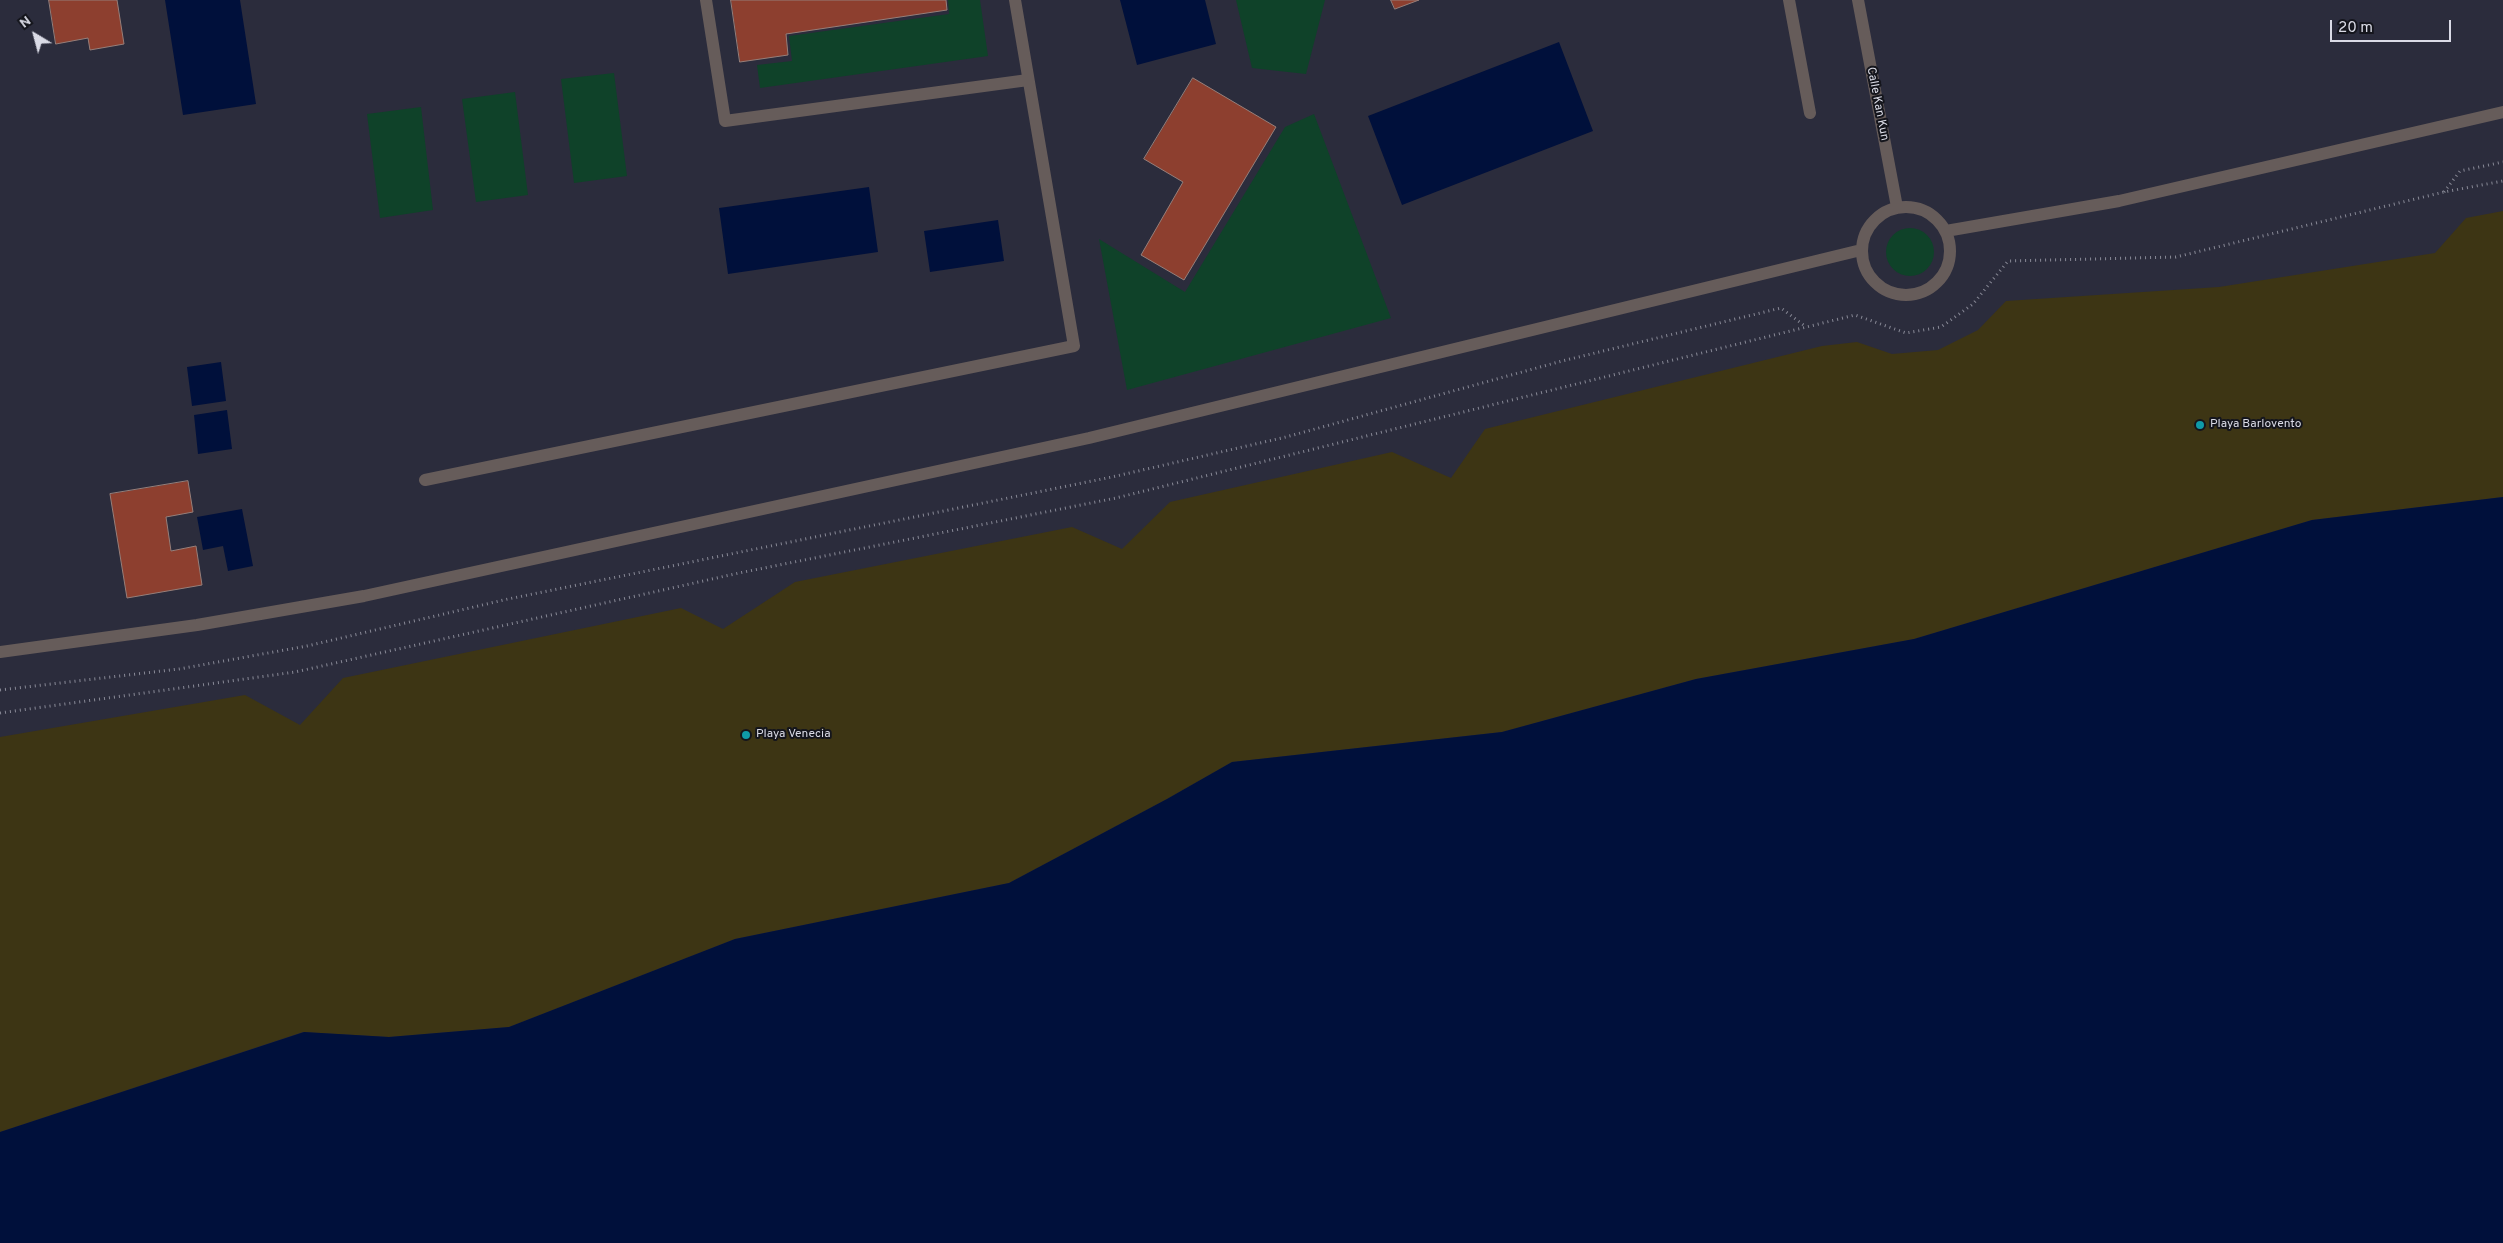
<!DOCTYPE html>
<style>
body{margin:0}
#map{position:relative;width:2503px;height:1243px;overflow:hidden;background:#2b2c3c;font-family:Overpass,sans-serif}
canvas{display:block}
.north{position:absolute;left:10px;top:10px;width:50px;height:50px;-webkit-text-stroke:4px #14151c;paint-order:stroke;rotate:323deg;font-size:14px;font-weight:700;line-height:20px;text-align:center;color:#dadbe6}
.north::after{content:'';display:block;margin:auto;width:18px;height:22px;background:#dadbe6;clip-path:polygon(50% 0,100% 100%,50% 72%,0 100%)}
.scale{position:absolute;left:2330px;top:20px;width:121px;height:22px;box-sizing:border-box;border:2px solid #dadbe6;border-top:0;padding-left:6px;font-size:15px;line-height:18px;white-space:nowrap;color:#dadbe6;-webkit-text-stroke:4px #14151c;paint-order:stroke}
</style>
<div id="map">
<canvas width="2503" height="1243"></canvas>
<div class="north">N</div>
<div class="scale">20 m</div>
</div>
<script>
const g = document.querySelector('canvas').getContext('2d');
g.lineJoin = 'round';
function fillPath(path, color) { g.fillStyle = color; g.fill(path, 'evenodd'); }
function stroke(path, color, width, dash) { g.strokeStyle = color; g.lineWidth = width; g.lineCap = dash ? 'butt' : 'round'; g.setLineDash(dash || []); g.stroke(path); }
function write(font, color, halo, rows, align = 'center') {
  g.font = font + ' Overpass,sans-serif'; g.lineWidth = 4; g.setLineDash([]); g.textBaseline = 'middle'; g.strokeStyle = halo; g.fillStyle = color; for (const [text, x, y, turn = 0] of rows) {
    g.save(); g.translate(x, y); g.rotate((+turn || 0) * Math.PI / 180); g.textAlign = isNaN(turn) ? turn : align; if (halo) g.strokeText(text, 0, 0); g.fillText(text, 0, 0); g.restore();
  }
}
fillPath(new Path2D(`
 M948,0H980L988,56L760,88L757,65L792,61L789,36L949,14Z
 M1236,0H1325L1306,74L1252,68Z
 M614,73L627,176L574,183L561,79Z
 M515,92L528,195L476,202L462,99Z
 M421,107L433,210L380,218L367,114Z
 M1314,114L1391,318L1127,390L1099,239L1185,292L1285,127Z
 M1886 252a24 24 0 1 1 48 0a24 24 0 1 1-48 0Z`), '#0f4229');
fillPath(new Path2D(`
 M2503,211V497L2312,520L1914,639L1696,679L1502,732L1232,762L1167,799L1009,883L735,939L509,1027L389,1037L303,1032L0,1132V737L245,695L300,725L343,678L681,608L723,629L795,582L1072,527L1122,549L1170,502L1392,452L1451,478L1485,429L1822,346L1857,342L1892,354L1938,350L1978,330L2006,301L2219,287L2435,253L2466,218Z`), '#3d3514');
fillPath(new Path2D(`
 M165,0H240L256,104L183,115Z
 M1120,0H1205L1216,44L1137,65Z
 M1559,42L1593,131L1402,205L1368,116Z
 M869,187L878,252L728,274L719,208Z
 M998,220L1004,261L930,272L924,231Z
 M221,362L226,401L192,406L187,367Z
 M227,410L232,449L198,454L194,415Z
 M2503,497V1243H0V1132L304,1032L389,1037L509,1027L735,939L1009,883L1167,799L1232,762L1502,732L1696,679L1914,639L2312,520Z
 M242,509L253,566L228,571L223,546L203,550L197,517Z`), '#00103b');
const building = new Path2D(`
 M49,0H117L124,44L90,50L88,38L56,44Z
 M731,0H946L947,10L786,34L788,55L740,62Z
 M1391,0H1419L1395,9Z
 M1193,78L1276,127L1184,280L1141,255L1183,182L1144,159Z
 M188,481L193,512L166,517L171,551L196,546L202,585L127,598L110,494Z`);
fillPath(building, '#8d3f2f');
stroke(building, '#967f7a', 1);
stroke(new Path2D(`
 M2444,192L2460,171L2503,162
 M0,690L179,669L307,646L508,599L1112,477L1286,437L1562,361L1781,308L1806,327
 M0,713L295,672L739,573L1116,498L1855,315L1906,333L1941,327L1973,304L2008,261L2176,257L2444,192L2503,181`), '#898a97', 3, [1, 4]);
stroke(new Path2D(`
 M706,0L725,121L1028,80
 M1789,0L1810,113
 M425,480L1074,346L1015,0`), '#665c5a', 12);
stroke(new Path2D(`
 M1858,0L1897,207
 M1862 251a44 44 0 1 1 88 0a44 44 0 1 1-88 0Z
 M1946,231L2119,201L2503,112
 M0,652L197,625L364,596L1089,438L1861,250`), '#665c5a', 12);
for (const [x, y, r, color] of [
 [2200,425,5,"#0f9aa8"],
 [746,735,5,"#0f9aa8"]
]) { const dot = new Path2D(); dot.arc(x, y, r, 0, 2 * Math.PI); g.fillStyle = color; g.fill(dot); stroke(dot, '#14151c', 2); }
write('12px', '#dadbe6', '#14151c', [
 ["Calle Kan Kun",1877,104,79]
]);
write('12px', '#dadbe6', '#14151c', [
 ["Playa Barlovento",2210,425],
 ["Playa Venecia",756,735]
], 'left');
</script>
